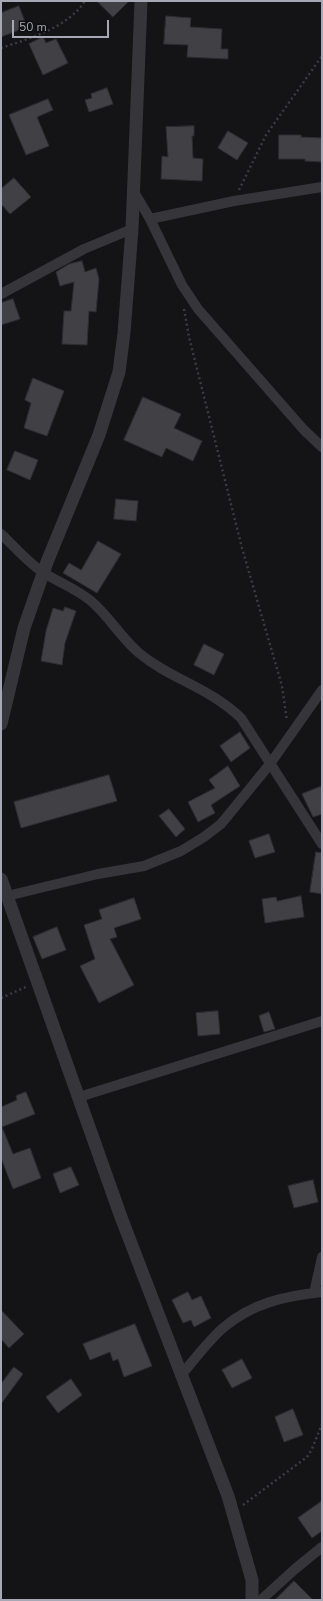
<!DOCTYPE html>
<style>
body{margin:0}
#map{position:relative;width:323px;height:1601px;overflow:hidden;background:#141315;font-family:"Nunito Sans",sans-serif}
canvas{display:block}
.frame{position:absolute;inset:0;border:2px solid #a6a9b5;pointer-events:none}
.scale{position:absolute;left:12px;top:20px;width:97px;height:18px;box-sizing:border-box;border:2px solid #a6a9b5;border-top:0;padding-left:5px;font-size:12px;line-height:14px;white-space:nowrap;color:#a6a9b5;-webkit-text-stroke:3px #0f0e10;paint-order:stroke}
</style>
<div id="map">
<canvas width="323" height="1601"></canvas>
<div class="frame"></div>
<div class="scale">50 m</div>
</div>
<script>
const g = document.querySelector('canvas').getContext('2d');
g.lineJoin = 'round';
function fillPath(path, color) { g.fillStyle = color; g.fill(path, 'evenodd'); }
function stroke(path, color, width, dash) { g.strokeStyle = color; g.lineWidth = width; g.lineCap = dash ? 'butt' : 'round'; g.setLineDash(dash || []); g.stroke(path); }
const building = new Path2D(`
 M97,1H129L113,17Z
 M19,6L27,27L1,37V13Z
 M166,16L191,18L190,27L222,29L221,49H228V59L187,57L188,45L164,44Z
 M43,37L46,43L56,39L68,63L43,75L29,44Z
 M107,88L113,104L89,112L85,100L92,98L91,94Z
 M48,99L53,110L37,117L49,146L26,155L9,115Z
 M194,126V136H192L193,158L203,159L202,181L161,179L162,156L168,157L166,127Z
 M228,131L248,143L237,160L218,148Z
 M279,135H301V137L322,138V162L305,161V159H279Z
 M14,178L31,197L10,214L1,204V189Z
 M82,261L85,272L96,268L99,279L96,312L89,311L87,345L62,344L64,311H71L74,282L60,286L56,272L69,264Z
 M13,299L20,319L1,325V303Z
 M33,378L64,391L47,436L24,428L31,403L25,400Z
 M143,397L181,414L174,428L202,441L193,461L166,448L162,457L124,440Z
 M15,451L38,460L30,480L7,470Z
 M116,499L138,501L136,521L114,519Z
 M98,541L121,554L97,593L63,573L69,563L81,570Z
 M65,607L76,611L65,643L62,665L41,661L46,631L53,608L63,611Z
 M204,644L224,654L214,675L194,665Z
 M240,732L250,748L231,762L220,746Z
 M228,766L240,786L211,805L215,813L198,822L188,802L215,788L209,780Z
 M109,775L117,801L21,828L14,802Z
 M322,786V814L313,817L302,794Z
 M169,809L185,829L176,837L159,816Z
 M269,834L275,852L255,858L249,841Z
 M316,852L322,853V894L310,892Z
 M301,896L304,917L265,923L262,899L276,897L277,901Z
 M134,898L141,919L114,928L117,937L110,939L134,985L99,1003L80,966L95,959L84,925L102,919L99,910Z
 M57,927L66,950L42,959L33,937Z
 M218,1011L220,1034L198,1036L196,1013Z
 M269,1012L275,1029L264,1032L259,1016Z
 M26,1092L35,1114L2,1127L13,1154L30,1148L41,1178L13,1189L1,1158V1107L17,1100L16,1096Z
 M71,1167L79,1185L60,1193L53,1174Z
 M313,1180L318,1202L294,1208L288,1186Z
 M188,1292L192,1300L201,1296L211,1318L194,1327L191,1320L183,1323L172,1300Z
 M1,1310L24,1334L9,1348L1,1339Z
 M135,1324L152,1366L124,1377L118,1359L113,1361L110,1352L90,1360L83,1344Z
 M242,1359L252,1378L232,1388L222,1370Z
 M14,1367L23,1374L1,1404V1384Z
 M71,1379L82,1395L58,1413L46,1397Z
 M293,1409L303,1435L284,1442L275,1417Z
 M322,1501V1531L312,1538L298,1518Z
 M294,1581L313,1600H275Z`);
fillPath(building, '#404045');
stroke(building, '#2e2d31', 1);
stroke(new Path2D(`
 M1,48C31,38 67,28 85,1
 M239,190L266,135L322,56
 M184,309L189,337L242,548L282,686L287,721
 M1,998L26,987
 M243,1505L307,1457L312,1449L322,1424`), '#3b3c41', 2.5, [2, 3]);
stroke(new Path2D(`
 M133,190L150,219L182,285L198,309L304,430L322,447
 M150,219L234,201L322,187
 M1,294L84,249L132,229
 M1,534C15,547 28,563 44,573C60,583 77,589 91,601C109,616 121,638 139,653C170,679 209,687 241,718L322,844
 M7,896L98,874L144,866L181,851L204,837L221,824L270,764L322,690
 M79,1097L322,1021
 M314,1293L322,1257
 M182,1374C195,1359 208,1341 223,1328C252,1303 285,1296 322,1292
 M261,1600L295,1569L322,1547`), '#35353a', 10);
stroke(new Path2D(`
 M1,724L24,628L47,562L99,435L119,372L124,333L132,229L141,1
 M1,879L121,1217L228,1496L252,1580V1600`), '#35353a', 13);
</script>
